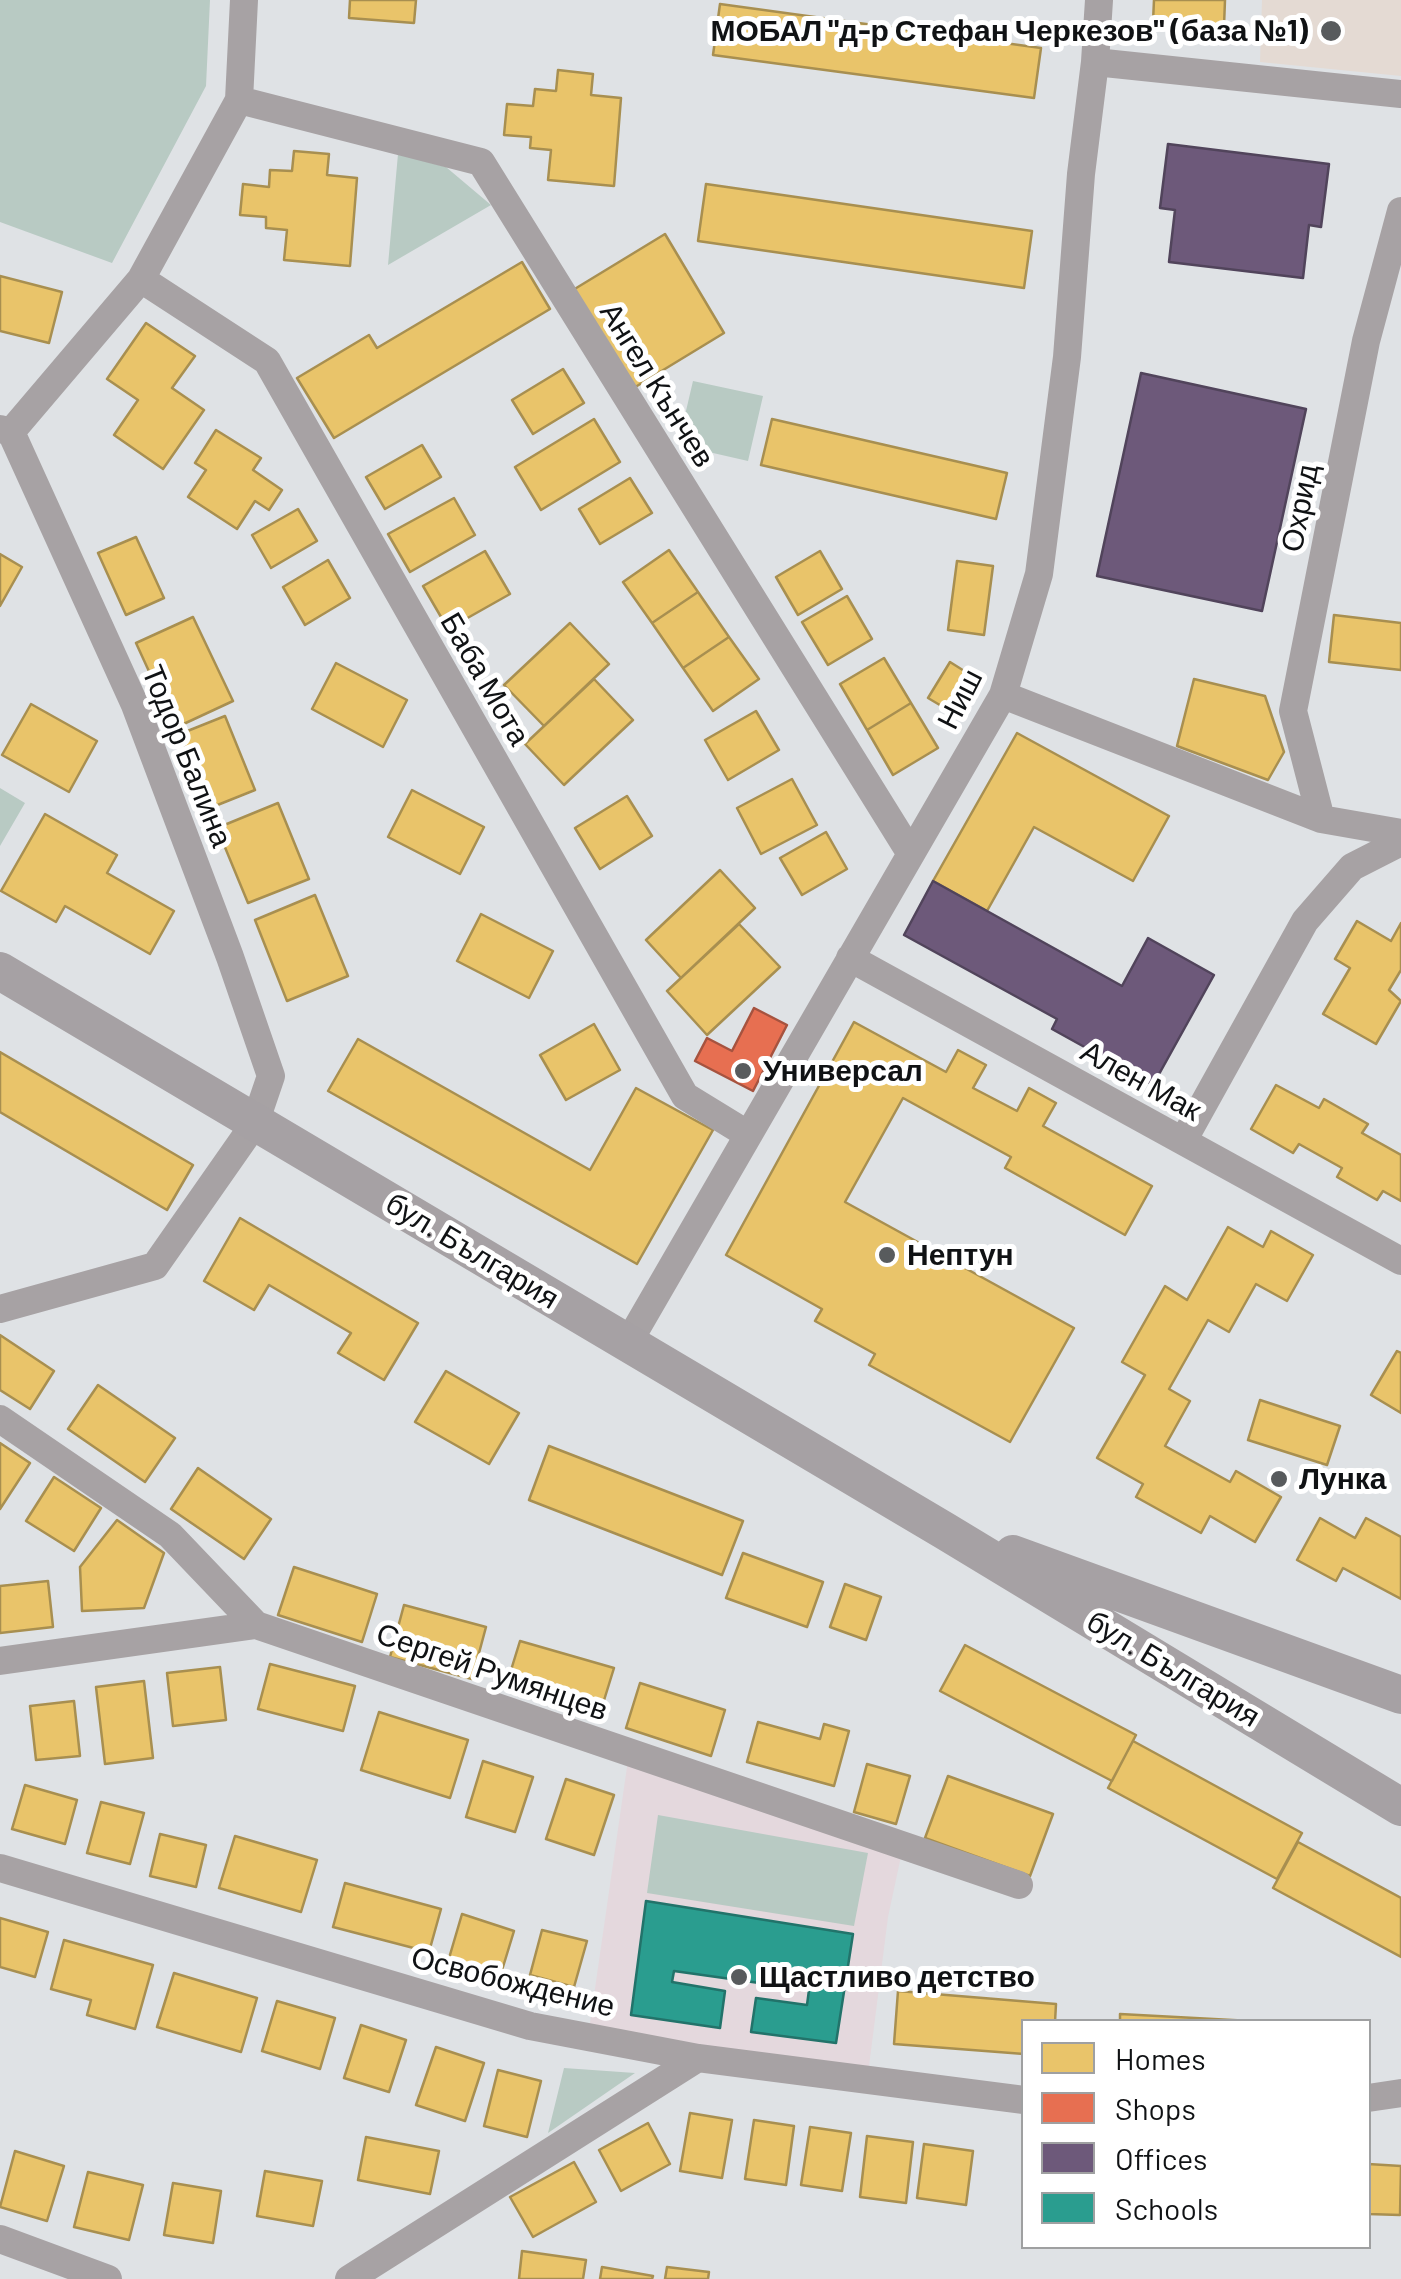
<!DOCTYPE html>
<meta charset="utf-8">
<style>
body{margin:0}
#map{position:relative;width:1401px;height:2279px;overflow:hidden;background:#dfe2e5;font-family:Barlow,sans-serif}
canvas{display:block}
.legend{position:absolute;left:1021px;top:2019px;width:350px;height:230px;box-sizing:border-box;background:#fff;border:2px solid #9fa0a1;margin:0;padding:12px 18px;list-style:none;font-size:30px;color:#101214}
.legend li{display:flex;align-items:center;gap:20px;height:50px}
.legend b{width:50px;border:2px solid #9fa0a1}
</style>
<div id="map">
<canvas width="1401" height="2279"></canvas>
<ul class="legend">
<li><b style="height:28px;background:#e9c46a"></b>Homes</li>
<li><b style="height:28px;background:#e76f51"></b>Shops</li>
<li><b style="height:28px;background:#6d597a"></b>Offices</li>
<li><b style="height:28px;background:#2a9d8f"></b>Schools</li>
</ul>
</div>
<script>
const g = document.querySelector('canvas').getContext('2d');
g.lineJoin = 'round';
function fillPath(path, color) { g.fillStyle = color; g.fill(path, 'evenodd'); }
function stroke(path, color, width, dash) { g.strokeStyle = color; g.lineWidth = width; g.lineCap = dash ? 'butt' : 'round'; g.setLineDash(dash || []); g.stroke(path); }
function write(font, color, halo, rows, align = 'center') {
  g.font = font + ' Barlow,sans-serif'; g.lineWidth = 10; g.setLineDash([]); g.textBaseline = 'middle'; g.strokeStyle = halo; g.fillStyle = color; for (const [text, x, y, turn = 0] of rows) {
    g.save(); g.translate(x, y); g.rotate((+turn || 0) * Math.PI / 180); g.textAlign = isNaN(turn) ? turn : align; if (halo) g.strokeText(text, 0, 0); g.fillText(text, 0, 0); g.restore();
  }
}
fillPath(new Path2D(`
 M629,1753L903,1847L888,1917L867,2082L588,2037Z`), '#e4d8dd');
fillPath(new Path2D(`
 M1262,0H1401V76L1260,62Z`), '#e4dad3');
fillPath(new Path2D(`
 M0,0H210L206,86L112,263L0,222Z
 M398,154L446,167L491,205L388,265Z
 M693,381L763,396L748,461L678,445Z
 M0,788L25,803L0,846Z
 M658,1815L868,1853L854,1926L647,1893Z
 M564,2068L635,2073L548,2133Z`), '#b8cac3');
const homes = new Path2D(`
 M350,0H416L414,23L349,18Z
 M1154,0H1225L1224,26L1153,22Z
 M720,4L1041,48L1034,98L713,55Z
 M558,70L593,74L591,95L621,98L614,186L548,180L551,150L530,148L531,137L504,135L507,104L533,106L535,89L556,91Z
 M294,151L329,154L327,175L357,178L350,266L284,260L287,230L266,228V217L240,215L243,184L269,187L270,170L292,171Z
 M706,184L1032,231L1024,288L698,241Z
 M665,234L724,333L632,389L573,290Z
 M522,262L550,309L334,438L297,378L369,335L377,348Z
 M0,276L62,292L49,343L0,331Z
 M146,323L195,356L172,388L204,410L163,469L114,435L138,400L107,379Z
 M563,369L584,403L533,434L512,400Z
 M594,419L620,462L541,510L515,467Z
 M772,419L1007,473L996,519L761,465Z
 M216,430L261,458L253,470L282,490L269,510L255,501L237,529L188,497L206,470L195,463Z
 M422,445L441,477L385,509L366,477Z
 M630,478L652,513L600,544L579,509Z
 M454,498L475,535L410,572L388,534Z
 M298,509L317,541L271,568L252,535Z
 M136,537L164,598L126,615L98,553Z
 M669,550L698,592L652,623L623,582Z
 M485,551L510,594L448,629L423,586Z
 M820,551L842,589L798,615L776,577Z
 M0,554L22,567L0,606Z
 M328,560L350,598L305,625L283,587Z
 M957,561L993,566L984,635L948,630Z
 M698,592L729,637L683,668L652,623Z
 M847,596L872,639L828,665L802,622Z
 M1334,615L1401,623V670L1329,662Z
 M193,617L233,701L175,728L136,643Z
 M570,623L609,664L544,726L504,685Z
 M729,637L759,679L713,711L683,668Z
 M884,658L911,703L867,730L840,684Z
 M950,662L977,679L955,714L928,698Z
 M336,663L407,700L383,747L312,709Z
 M594,679L633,720L564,785L525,744Z
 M1194,679L1265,696L1284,752L1268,780L1177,746Z
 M911,703L938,748L893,775L867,730Z
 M31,704L97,741L69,792L2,755Z
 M756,711L779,750L728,780L705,740Z
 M225,716L255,790L210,808L180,734Z
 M1017,733L1169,816L1133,881L1034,827L987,911L933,881Z
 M792,779L817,825L761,854L737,808Z
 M412,790L484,827L460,874L388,837Z
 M627,796L652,836L600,869L575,828Z
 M278,803L309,879L248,903L217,828Z
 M45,814L117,855L107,873L174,911L150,954L65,906L56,922L1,891Z
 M826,832L847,869L802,895L780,858Z
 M720,870L755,908L681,978L646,940Z
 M315,895L348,976L287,1001L255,920Z
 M481,914L553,951L529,998L457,961Z
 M1357,921L1391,941L1401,923V970L1389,990L1401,1001L1376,1044L1323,1014L1350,968L1335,959Z
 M739,924L780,967L707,1035L667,991Z
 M854,1022L946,1072L958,1050L986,1065L973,1088L1017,1111L1029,1088L1056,1103L1043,1126L1152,1186L1125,1235L1005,1168L1011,1157L903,1098L845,1202L1074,1328L1010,1442L869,1365L875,1354L815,1321L822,1309L726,1255Z
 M594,1024L620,1070L566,1100L540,1055Z
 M358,1039L590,1170L636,1088L713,1130L637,1264L328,1091Z
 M0,1052L193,1165L167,1210L0,1112Z
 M1276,1085L1319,1108L1324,1099L1368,1124L1362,1133L1401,1155V1201L1383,1191L1377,1200L1337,1177L1342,1168L1299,1144L1293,1153L1251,1129Z
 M240,1218L418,1323L384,1380L338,1353L351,1333L269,1285L254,1310L204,1281Z
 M1228,1227L1263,1247L1271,1231L1313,1255L1287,1301L1256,1284L1229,1332L1208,1320L1169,1389L1190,1401L1165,1446L1230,1482L1236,1471L1281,1497L1255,1542L1210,1516L1201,1533L1136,1497L1143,1484L1097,1458L1145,1375L1122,1362L1165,1286L1187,1300Z
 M0,1335L54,1371L30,1409L0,1390Z
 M1397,1351L1401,1353V1413L1371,1395Z
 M446,1371L519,1413L489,1464L415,1422Z
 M98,1385L175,1438L145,1482L68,1429Z
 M1260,1400L1340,1426L1327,1465L1248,1440Z
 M0,1443L30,1463L0,1509Z
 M549,1446L743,1521L722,1575L529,1500Z
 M198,1468L271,1519L244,1559L171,1509Z
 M54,1477L101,1508L74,1551L26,1521Z
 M1320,1518L1355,1538L1366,1518L1401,1537V1599L1343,1568L1336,1581L1297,1560Z
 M117,1520L164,1553L144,1608L82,1611L80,1567Z
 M743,1553L823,1582L807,1627L726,1598Z
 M294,1567L377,1594L362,1642L278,1615Z
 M48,1581L53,1627L0,1633V1586Z
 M845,1584L881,1597L866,1640L830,1627Z
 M404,1605L486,1627L472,1679L390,1657Z
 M520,1641L614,1668L601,1710L507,1683Z
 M965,1645L1136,1735L1112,1781L940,1691Z
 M270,1664L355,1686L343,1731L258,1709Z
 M220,1667L226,1720L173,1726L167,1673Z
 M144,1681L153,1758L105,1764L96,1687Z
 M640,1683L725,1710L711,1756L626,1728Z
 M74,1701L80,1756L36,1760L30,1706Z
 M379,1712L468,1740L450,1798L361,1770Z
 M758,1722L820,1739L824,1724L849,1731L834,1786L747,1762Z
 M1133,1741L1302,1833L1277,1879L1108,1788Z
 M483,1761L533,1777L515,1832L466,1817Z
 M867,1764L910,1776L896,1824L854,1812Z
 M948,1776L1053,1814L1030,1876L925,1838Z
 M566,1779L614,1795L594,1855L546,1839Z
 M25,1785L77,1800L65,1844L12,1829Z
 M101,1802L144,1813L130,1864L87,1853Z
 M160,1834L206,1845L196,1887L150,1876Z
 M235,1836L317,1860L301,1912L219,1888Z
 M1298,1842L1401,1898V1957L1273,1888Z
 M345,1883L441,1909L429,1952L333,1927Z
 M462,1914L514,1931L499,1980L447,1965Z
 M0,1918L48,1932L35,1977L0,1967Z
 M542,1930L587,1941L574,1987L530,1975Z
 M64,1940L153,1965L135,2029L87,2015L91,2000L51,1989Z
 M174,1973L257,1998L241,2052L157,2027Z
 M898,1991L1056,2004L1055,2022H1024V2054L894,2044Z
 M277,2001L335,2018L320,2069L262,2051Z
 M1120,2014L1270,2022H1120Z
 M361,2025L406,2040L389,2092L344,2078Z
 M436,2047L484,2063L465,2121L416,2105Z
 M498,2070L541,2081L527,2137L484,2126Z
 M690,2113L732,2120L722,2178L680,2171Z
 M754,2120L794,2126L786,2185L745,2179Z
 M648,2123L670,2164L621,2191L599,2150Z
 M810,2127L851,2133L842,2191L801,2185Z
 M867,2136L913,2142L906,2203L860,2197Z
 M366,2137L439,2151L430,2194L358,2180Z
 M924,2144L973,2151L966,2205L917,2198Z
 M15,2151L64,2166L47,2221L0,2207Z
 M574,2162L596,2202L533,2237L510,2197Z
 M1368,2164L1401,2166L1400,2215L1368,2214Z
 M265,2171L322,2181L313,2226L257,2216Z
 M88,2172L143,2185L129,2240L74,2227Z
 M173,2183L221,2191L213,2243L164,2235Z
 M522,2251L586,2260L583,2279H519Z
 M602,2267L653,2276L652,2279H600Z
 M667,2267L709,2272L708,2279H665Z`);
fillPath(homes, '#e9c46a');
stroke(homes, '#a88f50', 2.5);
const shops = new Path2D(`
 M754,1008L787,1025L753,1091L695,1061L707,1038L732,1051Z`);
fillPath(shops, '#e76f51');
stroke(shops, '#a6533f', 2.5);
const offices = new Path2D(`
 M1168,144L1329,164L1321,227L1309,225L1303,278L1169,262L1175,210L1160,208Z
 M1141,373L1306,409L1262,611L1097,576Z
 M933,881L1122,986L1148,938L1214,975L1153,1085L1052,1029L1057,1019L904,935Z`);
fillPath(offices, '#6d597a');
stroke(offices, '#51445b', 2.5);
const schools = new Path2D(`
 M646,1901L853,1934L836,2043L751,2032L756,1998L807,2005L809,1990L674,1971L672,1982L725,1991L720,2028L631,2015Z`);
fillPath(schools, '#2a9d8f');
stroke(schools, '#22736a', 2.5);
stroke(new Path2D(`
 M1095,62L1401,94
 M239,100L481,162L911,854
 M141,279L267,361L685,1096L747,1134
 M0,429L11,432L135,705L230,957L271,1076L255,1123L155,1266L0,1309
 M11,432L141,279L239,100L244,0
 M1003,695L1321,819L1401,833
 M1321,819L1293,711L1366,341L1401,211
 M850,958L1401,1261
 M1183,1141L1305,921L1352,867L1401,842
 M628,1343L1003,695L1039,574L1067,357L1081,174L1095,62L1099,0
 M0,1419L170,1535L256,1625L1019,1885
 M0,1661L256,1625
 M0,1868L530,2026L698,2058L1024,2100
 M1368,2098L1401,2093
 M0,2239L108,2279
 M349,2279L698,2058`), '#a7a2a4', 28);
stroke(new Path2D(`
 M0,971L945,1531L1401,1807
 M1013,1554L1401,1695`), '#a6a1a4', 38);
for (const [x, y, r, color] of [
 [1331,31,12,"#585b5d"],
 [743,1071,10,"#585b5d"],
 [887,1255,10,"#585b5d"],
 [1279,1479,10,"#585b5d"],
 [739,1977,10,"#585b5d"]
]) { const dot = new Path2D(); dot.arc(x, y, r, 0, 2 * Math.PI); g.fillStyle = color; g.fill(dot); stroke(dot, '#fff', 4); }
write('bold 30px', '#101214', '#fff', [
 ["МОБАЛ \"д-р Стефан Черкезов\" (база №1)",1308,31,"right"],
 ["Универсал",763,1071],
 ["Нептун",907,1255],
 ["Лунка",1299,1479],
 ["Щастливо детство",759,1977]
], 'left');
write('30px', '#101214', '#fff', [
 ["Ангел Кънчев",657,385,58],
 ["Охрид",1300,508,-79],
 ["Баба Мота",485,679,60],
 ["Ниш",960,699,-63],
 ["Тодор Балина",187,756,68],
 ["Ален Мак",1141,1081,29],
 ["бул. България",472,1251,31],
 ["бул. България",1173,1669,31],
 ["Сергей Румянцев",492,1672,19],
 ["Освобождение",513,1982,14]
]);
</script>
